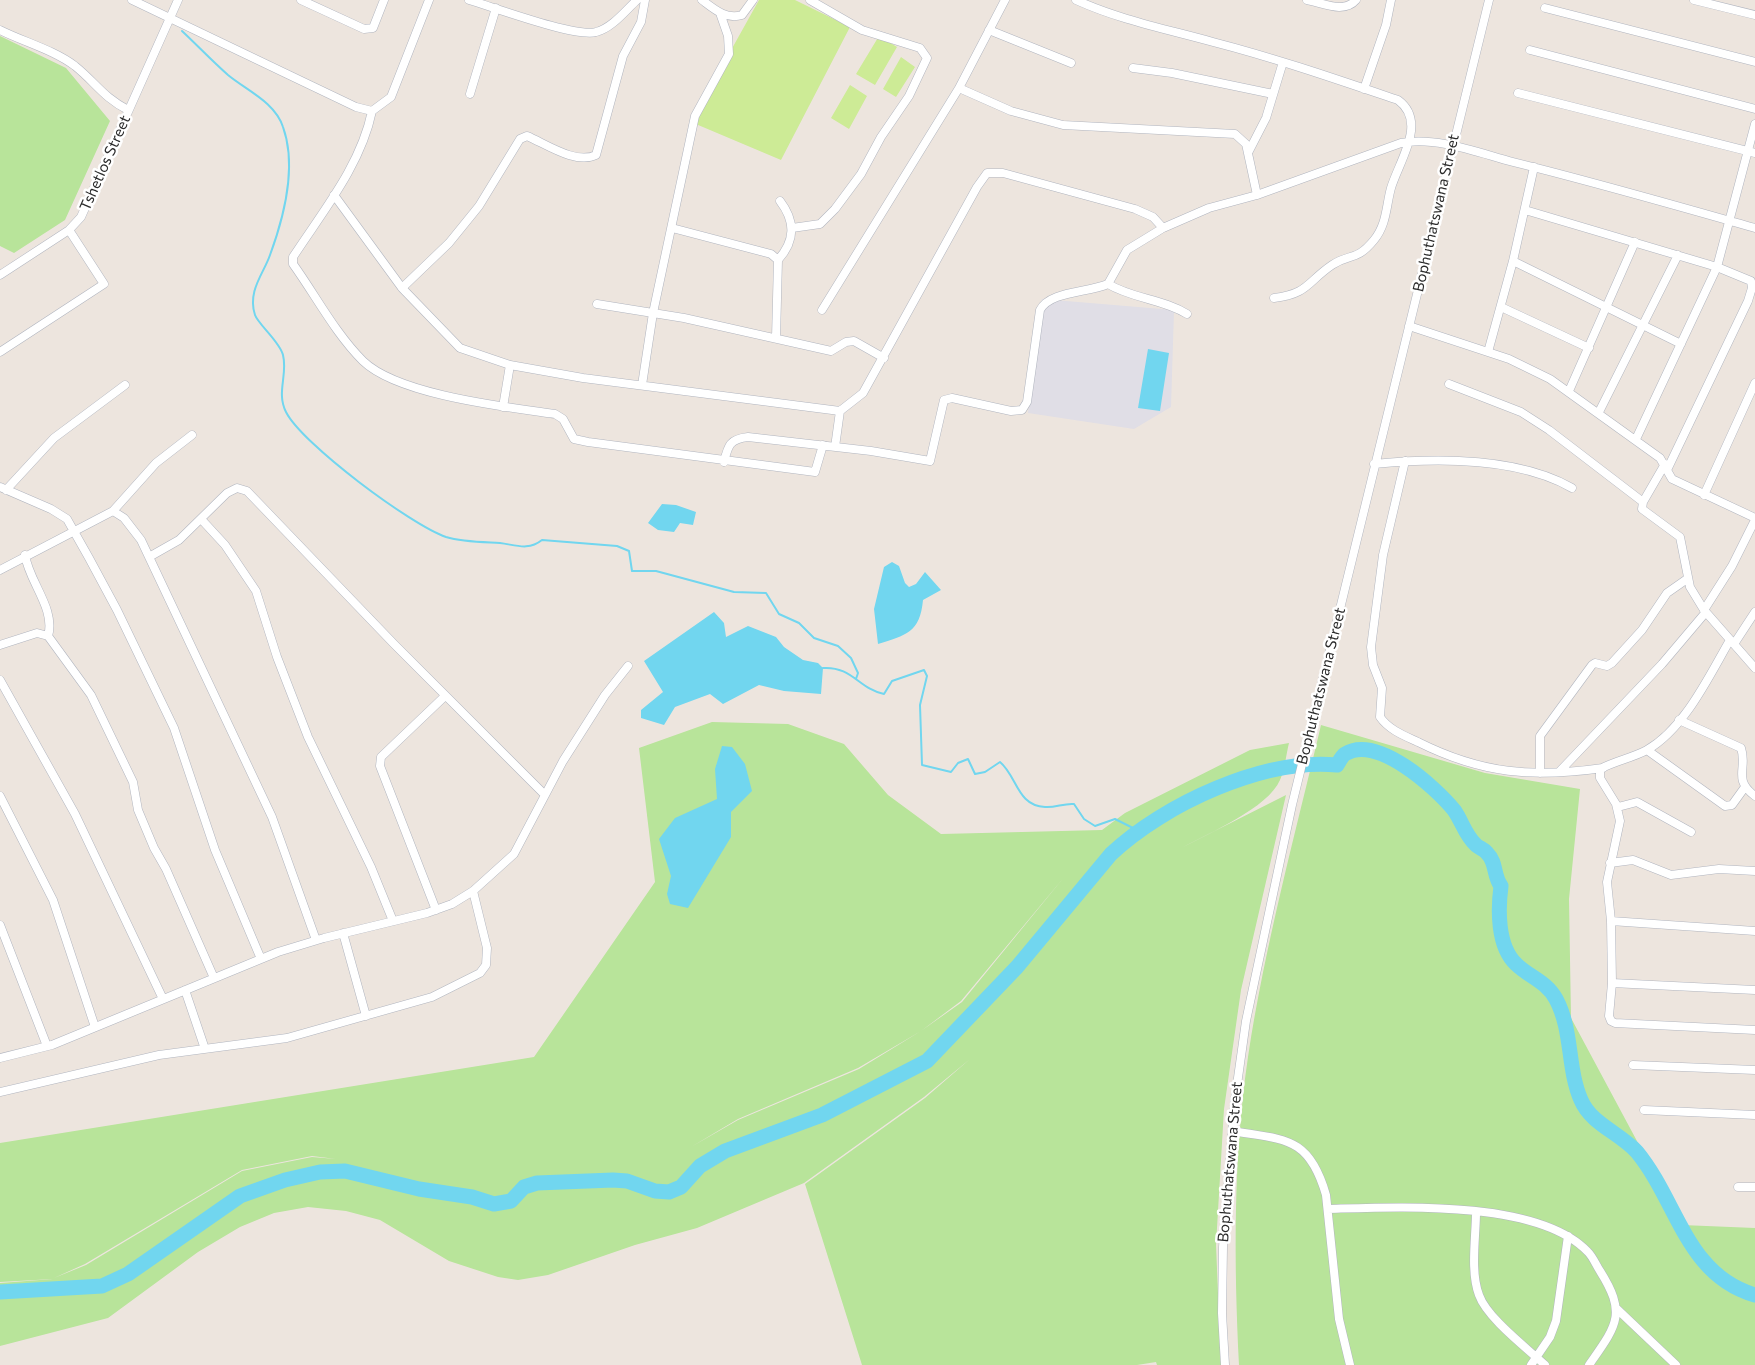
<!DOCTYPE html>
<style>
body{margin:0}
canvas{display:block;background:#ede5de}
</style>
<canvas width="1755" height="1365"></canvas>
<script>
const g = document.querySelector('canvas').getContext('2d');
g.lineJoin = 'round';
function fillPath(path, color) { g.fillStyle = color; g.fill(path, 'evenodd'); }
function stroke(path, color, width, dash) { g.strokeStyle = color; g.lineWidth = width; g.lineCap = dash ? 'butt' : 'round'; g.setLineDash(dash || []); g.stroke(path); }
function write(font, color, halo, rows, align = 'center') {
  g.font = font + ' Commissioner,sans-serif'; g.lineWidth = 5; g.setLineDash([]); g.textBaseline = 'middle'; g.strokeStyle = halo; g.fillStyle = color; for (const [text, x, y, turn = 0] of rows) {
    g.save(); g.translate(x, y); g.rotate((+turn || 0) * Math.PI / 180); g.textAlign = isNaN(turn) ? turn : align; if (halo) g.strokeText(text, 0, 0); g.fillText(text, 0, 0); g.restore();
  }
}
fillPath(new Path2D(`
 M1042,299L1174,310L1171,407L1134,429L1028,413Z`), '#e0dee6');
fillPath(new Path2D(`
 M0,36L66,68L110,121L65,220L14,253L0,246Z
 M712,722L788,724L844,744L888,795L941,834L1102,830L1125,813L1250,750L1289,743C1286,755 1285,769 1280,780C1268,808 1209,833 1183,847L1286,795L1241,990L1224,1109L1216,1245L1221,1365H1157L1156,1362L1137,1365H862L805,1184L925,1098L970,1059L924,1097L804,1183L697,1228L635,1245L548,1275L518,1280L498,1277L449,1261L380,1220L346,1211L308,1207L274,1213L240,1227L198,1252L108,1318L0,1346V1283L53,1279L0,1282V1143L534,1057L655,882L639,748ZM1065,876L962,1002L921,1031L859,1069L738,1120L691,1147L738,1119L858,1068L921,1031L961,1001ZM312,1156L336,1159L312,1157L242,1171L86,1265L54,1278L85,1264L242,1170Z
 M1321,725L1485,773L1580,789L1569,899L1571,1018L1682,1225L1755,1228V1365H1239C1234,1263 1233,1158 1248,1057C1265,945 1295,835 1321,725Z`), '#b8e49a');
fillPath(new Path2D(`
 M759,0H795L850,27L781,160L691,122Z
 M879,36L897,47L875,85L856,74Z
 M901,57L915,67L896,97L883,89Z
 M850,85L867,96L849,129L831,118Z`), '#cdeb96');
fillPath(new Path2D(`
 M1148,349L1169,353L1160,411L1138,408Z
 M662,504L676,505L696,512L693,525L680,523L674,532L658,530L648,523Z
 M892,562L899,566L905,583L909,587L916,584L925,572L941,590L923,600C920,633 906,635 878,644L874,609L884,567Z
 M714,612L724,623L726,637L748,626L776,637L784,647L803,660L818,663L823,668L821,694L784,691L759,685L723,704L710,694L675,707L664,725L641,718V710L663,692L644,661Z
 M722,746L732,747L745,764L752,791L731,812V837L688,908L670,904L667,894L671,876L659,839L675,818L717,799L715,769Z`), '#71d6ef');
stroke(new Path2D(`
 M182,31C197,45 212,61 228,75C246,90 275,102 283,127C297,166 284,217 270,255C264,273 247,291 255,315C258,324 280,342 283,355C288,375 276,392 286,412C302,444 411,525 446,537C463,542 482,542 500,543C516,545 528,551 542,540L617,546L629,551L632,571H656L734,592L766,593L779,614L799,623L814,638L838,646L851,658L858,673L856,679
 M823,668C852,666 859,689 884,694L892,681L924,670L927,676L920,705L922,765L951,772L958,763L968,759L975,774L985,772L1000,762C1017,776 1017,806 1045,807C1055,808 1064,803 1074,804L1084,819L1095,826L1115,819L1139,831`), '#71d6ef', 2);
stroke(new Path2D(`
 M0,1292L102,1286L128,1274L240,1196L285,1180L320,1172L345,1171L419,1189L472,1197L494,1204L511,1201L524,1187L537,1183L613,1180L627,1181L655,1191L669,1192L681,1187L700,1166L725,1151L822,1115L927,1061L1017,967L1111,854C1164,804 1264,758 1337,765C1339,762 1342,756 1345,754C1377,734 1435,787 1454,810C1462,821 1465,835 1476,845C1479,848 1484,849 1487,853C1497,863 1493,875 1501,886C1498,909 1497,946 1516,964C1529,977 1546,981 1556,999C1573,1031 1567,1068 1581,1100C1591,1124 1620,1133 1637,1152C1678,1202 1686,1275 1755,1295`), '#71d6ef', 15);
const street = new Path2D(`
 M132,0L356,107L372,111
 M301,0L364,29L373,28L384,0
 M429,0L391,97L372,111C361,165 323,211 293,257V264C316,296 335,333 363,361C398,395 506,407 555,414L563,419L574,439L588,442L815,472L823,445
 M469,0C493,7 576,38 596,32C612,28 625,11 637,0
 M702,0C714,9 726,20 742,15L753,0
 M1076,0C1120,20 1166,29 1213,42C1275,58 1336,79 1398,100C1428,122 1399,161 1391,188C1386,206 1387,224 1374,240C1356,262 1350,253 1332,265C1307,282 1308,294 1274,298
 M1307,0C1323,3 1344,14 1356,0
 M1694,0L1755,15
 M1545,8L1755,62
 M0,30C24,42 54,50 75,66C96,83 103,97 128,110
 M989,30L1071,63
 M1530,50L1755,109
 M1133,68L1172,73L1273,94
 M959,88L1011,111L1063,125L1235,134L1246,144L1257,195
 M1364,89L1386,25L1391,0
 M1518,93L1755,153
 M470,94L496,8
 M1249,151L1266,118L1283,62
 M334,195L402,288L460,348L510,365L583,378L840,411L863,393L977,187L987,173H1003L1135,209L1153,217L1163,228
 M1525,210L1717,267L1751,281L1752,288L1748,301L1667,470
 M672,228L771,254L778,260L776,338
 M792,228L820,224L835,209L861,174L881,137L909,96L927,58L920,48L862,30L810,0
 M778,260C795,241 796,222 780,201
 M1513,261L1681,344
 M0,275L69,230L81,217L178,0
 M1108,284C1133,299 1163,299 1187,314
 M402,288L449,243L479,206L520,139L527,136C546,144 576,165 596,155L623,56L641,22L645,0
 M597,304L684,318L831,351L846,342L854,341L884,358
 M1501,307L1589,348
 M822,310L959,88L1005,0
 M1409,326L1509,359L1550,379L1660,458L1672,479L1755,518
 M0,352L104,284L69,230
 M1488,352L1513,261L1534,167
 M1449,384L1521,412L1549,430L1643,502
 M642,385L653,313L695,116L729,54L728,36L720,13
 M1569,391L1635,242
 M503,407L510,365
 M1599,412L1678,255
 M1636,439L1717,267L1755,124
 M835,447L840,411
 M1405,461L1383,555L1371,647L1373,665L1382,688L1380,717C1389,730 1405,736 1418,742C1482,774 1533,778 1603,768
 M724,462C728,445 730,439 748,437L871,451L930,461L944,400L952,398L1011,411L1022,410L1027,402L1040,310C1050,291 1087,293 1108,284L1127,250L1163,228L1209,208L1257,195L1401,143C1436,136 1479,153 1513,162C1594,182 1674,205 1755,228
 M1374,464C1435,458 1517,457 1572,488
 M1665,464L1643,502L1642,509L1680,537L1690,587L1704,610L1755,668
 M0,487L51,509L67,519L89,558L117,610L174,728L215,850L261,959
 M6,490L54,438L125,385
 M1704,495L1755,383
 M113,511L156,463L192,435
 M201,519L225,545L256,591L277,657L308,737L371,867L393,921
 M25,555C29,582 56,609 48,636
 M149,557L179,540L227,493L237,488L247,491L394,644L544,794
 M0,570L113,511L124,518L141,540L272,817L316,940
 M1704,610L1732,566L1755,520
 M1730,640C1709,676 1685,728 1647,750C1632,758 1615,761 1600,769V778L1616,804L1620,821L1607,882L1611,921L1612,983L1609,1016L1611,1021L1615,1023L1755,1030
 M1734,644L1755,612
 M0,645L37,633L48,636L91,695L133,782L138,810L154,848L166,869L214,978
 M0,680L75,814L163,999
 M1679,720L1741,748C1748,768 1732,779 1755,796
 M1647,750L1725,806L1732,805L1745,787
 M1559,772L1662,664L1706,612
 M1540,773V736L1592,665L1595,663L1607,666L1612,663L1642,630L1667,593L1687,579
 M0,796L53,900L95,1027
 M1618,807L1637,802L1691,832
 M1610,863L1633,860L1671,875L1719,869L1755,871
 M436,910L380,766L381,757L445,696
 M1611,921L1755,931
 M0,925L47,1046
 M343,933L366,1016
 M1612,983L1755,990
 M185,990L205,1049
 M0,1058L52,1045L278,952L324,938L427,913L452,904L473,891L514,854L563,761L605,695L628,666
 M1633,1065L1755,1070
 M0,1092L159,1055L287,1038L432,997L480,973L486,965L487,948L473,891
 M1644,1110L1755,1115
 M1232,1131C1285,1140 1309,1136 1326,1195L1339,1319L1350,1365
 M1738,1187H1755
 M1328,1209C1396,1207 1538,1199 1588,1252C1593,1257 1596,1265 1600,1271C1627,1314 1617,1325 1589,1365
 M1476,1212C1476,1237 1470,1271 1479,1295C1487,1318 1527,1348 1545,1365
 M1617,1309L1676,1365
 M1225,1365L1222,1313L1223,1247L1235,1099L1246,1021L1292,805L1489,0
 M1531,1365L1550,1337L1556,1321L1568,1236`);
stroke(street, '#b1b5bf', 9);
stroke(street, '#fff', 8);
write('15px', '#2b2b2b', '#fff', [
 ["Tshetlos Street",105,163,-66],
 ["Bophuthatswana Street",1436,213,-77],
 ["Bophuthatswana Street",1321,686,-76],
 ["Bophuthatswana Street",1230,1162,-85]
]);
</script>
